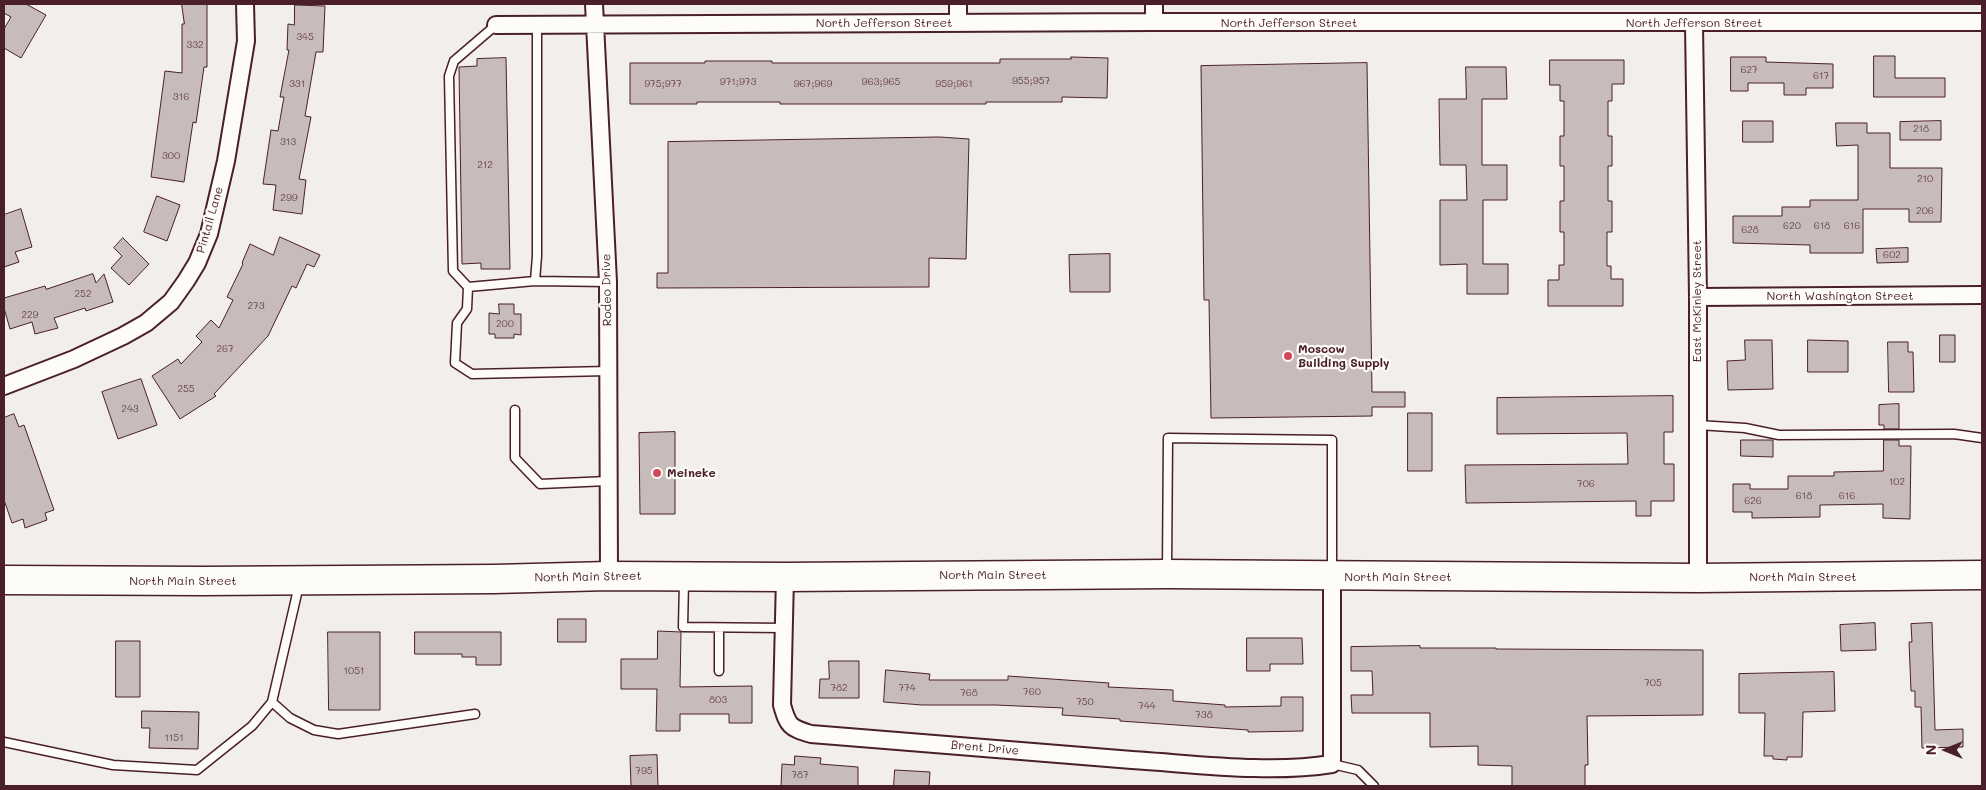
<!DOCTYPE html>
<style>
body{margin:0}
#map{position:relative;width:1986px;height:790px;overflow:hidden;background:#f2efeb;font-family:Mali,sans-serif}
canvas{display:block}
.frame{position:absolute;inset:0;border:5px solid #4a1f2b;pointer-events:none}
.north{position:absolute;left:1921px;top:725px;width:50px;height:50px;-webkit-text-stroke:4px #fdfcf7;paint-order:stroke;rotate:270deg;font-size:14px;font-weight:700;line-height:20px;text-align:center;color:#4a1f2b}
.north::after{content:'';display:block;margin:auto;width:18px;height:22px;background:#4a1f2b;clip-path:polygon(50% 0,100% 100%,50% 72%,0 100%)}
</style>
<div id="map">
<canvas width="1986" height="790"></canvas>
<div class="frame"></div>
<div class="north">N</div>
</div>
<script>
const g = document.querySelector('canvas').getContext('2d');
g.lineJoin = 'round';
function fillPath(path, color) { g.fillStyle = color; g.fill(path, 'evenodd'); }
function stroke(path, color, width, dash) { g.strokeStyle = color; g.lineWidth = width; g.lineCap = dash ? 'butt' : 'round'; g.setLineDash(dash || []); g.stroke(path); }
function write(font, color, halo, rows, align = 'center') {
  g.font = font + ' Mali,sans-serif'; g.lineWidth = 4.5; g.setLineDash([]); g.textBaseline = 'middle'; g.strokeStyle = halo; g.fillStyle = color; for (const [text, x, y, turn = 0] of rows) {
    g.save(); g.translate(x, y); g.rotate((+turn || 0) * Math.PI / 180); g.textAlign = isNaN(turn) ? turn : align; if (halo) g.strokeText(text, 0, 0); g.fillText(text, 0, 0); g.restore();
  }
}
const building = new Path2D(`
 M4,4H26L46,15L21,58L4,48V29L11,17L4,13Z
 M182,4H207V67H204L196,123L193,122L184,182L151,177L165,71L182,73V24H184Z
 M295,5L325,6L323,52H316L305,116L311,117L299,179L306,180L302,214L273,210L276,185L263,184L271,130L278,131L284,97H280L289,50H287L288,24L294,25Z
 M1874,56H1895V78H1945V97H1874Z
 M1071,57L1108,58L1107,98L1062,97V102H986V104H780V102H697V104H630V63H705V61H772V63H1000V59H1071Z
 M1731,57H1766V62L1833,64V88H1806V95H1784V83H1748V91H1731Z
 M506,58L510,269H481V263L462,264L459,67L477,66V59Z
 M1550,60H1624V84H1612V101H1608V136H1612V166H1608V201H1612V232H1607V266H1611V279H1623V306H1548V280H1559V265H1564V232H1560V201H1564V166H1560V136H1564V101H1560V85H1550Z
 M1367,63L1372,392H1405V407H1372V416L1211,418L1209,300H1204L1201,66Z
 M1466,67H1506L1507,99H1482V165H1507V200H1483V264H1508V294H1467V264L1440,265V200H1467L1466,165H1440L1439,99H1466Z
 M1743,121H1773V142H1743Z
 M1941,121V140H1900V122Z
 M1836,123H1867V133H1890V168H1942L1941,222H1909V209H1863V253H1810V245L1733,243V216H1782V207H1810V200H1858V145L1837,146Z
 M940,137L969,139L966,259L929,258V287L657,288V273H668V142Z
 M157,196L180,205L167,241L144,232Z
 M21,209L32,247L15,252L19,262L4,267V215Z
 M280,237L320,255L314,267L307,264L296,288L292,286L268,336L214,394L216,396L180,419L152,376L178,359L181,364L202,342L196,336L211,320L219,328L233,300L227,297L243,264L242,263L250,244L273,255Z
 M123,238L149,264L129,285L111,268L122,256L114,248Z
 M1908,248V262L1877,263L1876,249Z
 M1110,254V292H1070L1069,255Z
 M93,274L96,283L104,274L113,302L86,311L85,308L54,318L58,328L35,334L32,322L10,329L4,308V298L45,286L46,289Z
 M499,304H514V314H521V335L514,334V338H495V334H489V313L499,314Z
 M1940,335H1955V362H1940Z
 M1745,340H1772L1773,389L1728,390L1727,361L1745,360Z
 M1808,340L1848,341V372H1808Z
 M1888,342H1908V352H1913L1914,392H1889Z
 M141,379L157,425L118,439L102,392Z
 M1673,396V432H1664V464H1674V501H1651V516H1636V501L1466,503L1465,465L1628,464L1627,433L1497,434V398Z
 M1899,404V429H1884V425H1879V405Z
 M1408,413H1432V471H1408Z
 M14,414L19,427L24,425L54,510L45,513L47,520L25,528L23,519L12,523L4,500V418Z
 M675,432V514H640L639,433Z
 M1741,440H1773V457L1741,456Z
 M1884,440H1899V446H1911L1910,519L1883,518V504L1820,505V517L1752,518V512H1733V484H1750V489H1788V476H1834V472L1883,471Z
 M558,619H586V642H558Z
 M1875,623L1876,650L1841,651L1840,625Z
 M1932,623L1935,730L1963,729V747L1922,748L1921,707H1915V691H1911L1909,642H1912L1911,624Z
 M658,631L681,632L680,687L752,686V723H729V714H680V731H656L657,689H621V659H657Z
 M328,632H380V710H329Z
 M415,632H501V665H476V657H462V654H415Z
 M1247,638H1302L1303,664H1270V671H1247Z
 M116,641H140V697H116Z
 M1420,646V648H1496V649L1703,650V715L1587,716L1588,765H1585V786H1512V766L1478,765V746L1430,747V713H1352L1351,695H1373L1372,671H1351V647Z
 M829,661H859V698H819L820,679H829Z
 M886,670L930,674L929,680H1008V676L1109,683L1108,687L1173,690V701L1225,705V707L1281,706V697H1303V731L1248,732V730L1120,721V719L1062,715L1063,708L996,705H922L884,702Z
 M1834,672L1835,711L1803,712L1802,757H1787V760L1773,759V756H1764L1765,713H1739V674Z
 M142,711L199,712L198,749L149,748L150,728H142Z
 M657,755L658,786H631L630,756Z
 M795,756L821,758L820,764L858,767V786H781L782,764L794,765Z
 M895,770L930,772L929,786H894Z`);
fillPath(building, '#c8bbbb');
stroke(building, '#4a1f2b', 1);
const lane = new Path2D(`
 M496,25L454,61L449,76L453,271L468,287L467,309L457,323L455,363L472,374L608,371
 M537,25V256L535,281L608,282
 M468,287L535,281
 M515,410V458L540,484L608,481
 M1698,425L1745,428L1779,435L1954,434L1982,438
 M1167,569L1168,438L1332,440V572
 M684,581L683,627L784,628
 M719,671V628
 M272,702L299,585
 M4,742L113,765L197,770L252,726L272,702L290,718L314,730L338,734L475,714
 M1332,764L1358,770L1374,786`);
const street = new Path2D(`
 M594,4L608,282L609,576
 M1154,22V4
 M958,23V4
 M1694,24L1698,297V578
 M496,25L1154,22H1982
 M1698,297L1982,295
 M4,386L74,359L123,336L146,323L171,302L186,281L197,263L209,234L226,161L246,41L245,4
 M785,577L782,705C788,726 790,728 811,734C918,743 1025,752 1132,760C1196,764 1269,774 1332,764V576`);
const highway = new Path2D(`
 M4,580L202,581L494,579L609,576L785,577L1167,574L1698,578L1982,575`);
stroke(lane, '#4a1f2b', 11);
stroke(street, '#4a1f2b', 20);
stroke(highway, '#4a1f2b', 31);
stroke(lane, '#fdfcf7', 8);
stroke(street, '#fdfcf7', 16);
stroke(highway, '#fdfcf7', 28);
for (const [x, y, r, color] of [
 [1288,356,5,"#d1495b"],
 [657,473,5,"#d1495b"]
]) { const dot = new Path2D(); dot.arc(x, y, r, 0, 2 * Math.PI); g.fillStyle = color; g.fill(dot); stroke(dot, '#fdfcf7', 2); }
write('10px', '#6a464f', null, [
 ["345",305,37],
 ["332",195,45],
 ["627",1749,70],
 ["617",1821,76],
 ["955;957",1031,81],
 ["971;973",738,82],
 ["963;965",881,82],
 ["331",297,84],
 ["975;977",663,84],
 ["967;969",813,84],
 ["959;961",954,84],
 ["316",181,97],
 ["218",1921,129],
 ["313",288,142],
 ["300",171,156],
 ["212",485,165],
 ["210",1925,179],
 ["299",289,198],
 ["206",1925,211],
 ["620",1792,226],
 ["618",1822,226],
 ["616",1852,226],
 ["628",1750,230],
 ["602",1892,255],
 ["252",83,294],
 ["273",256,306],
 ["229",30,315],
 ["200",505,324],
 ["267",225,349],
 ["255",186,389],
 ["243",130,409],
 ["102",1897,482],
 ["706",1586,484],
 ["618",1804,496],
 ["616",1847,496],
 ["626",1753,501],
 ["1051",354,671],
 ["705",1653,683],
 ["782",839,688],
 ["774",907,688],
 ["760",1032,692],
 ["768",969,693],
 ["803",718,700],
 ["750",1085,702],
 ["744",1147,706],
 ["738",1204,715],
 ["1151",174,738],
 ["795",644,771],
 ["787",800,775]
]);
write('12px', '#4a1f2b', '#fdfcf7', [
 ["North Jefferson Street",884,23],
 ["North Jefferson Street",1289,23],
 ["North Jefferson Street",1694,23],
 ["Pintail Lane",210,220,-74],
 ["Rodeo Drive",607,290,-91],
 ["North Washington Street",1840,296],
 ["East McKinley Street",1697,301,-90],
 ["North Main Street",993,575],
 ["North Main Street",588,577,-1],
 ["North Main Street",1398,577],
 ["North Main Street",1803,577],
 ["North Main Street",183,581],
 ["Brent Drive",985,748,5]
]);
write('bold 12px', '#4a1f2b', '#fdfcf7', [
 ["Moscow",1298,349],
 ["Building Supply",1298,363],
 ["Meineke",667,473]
], 'left');
</script>
